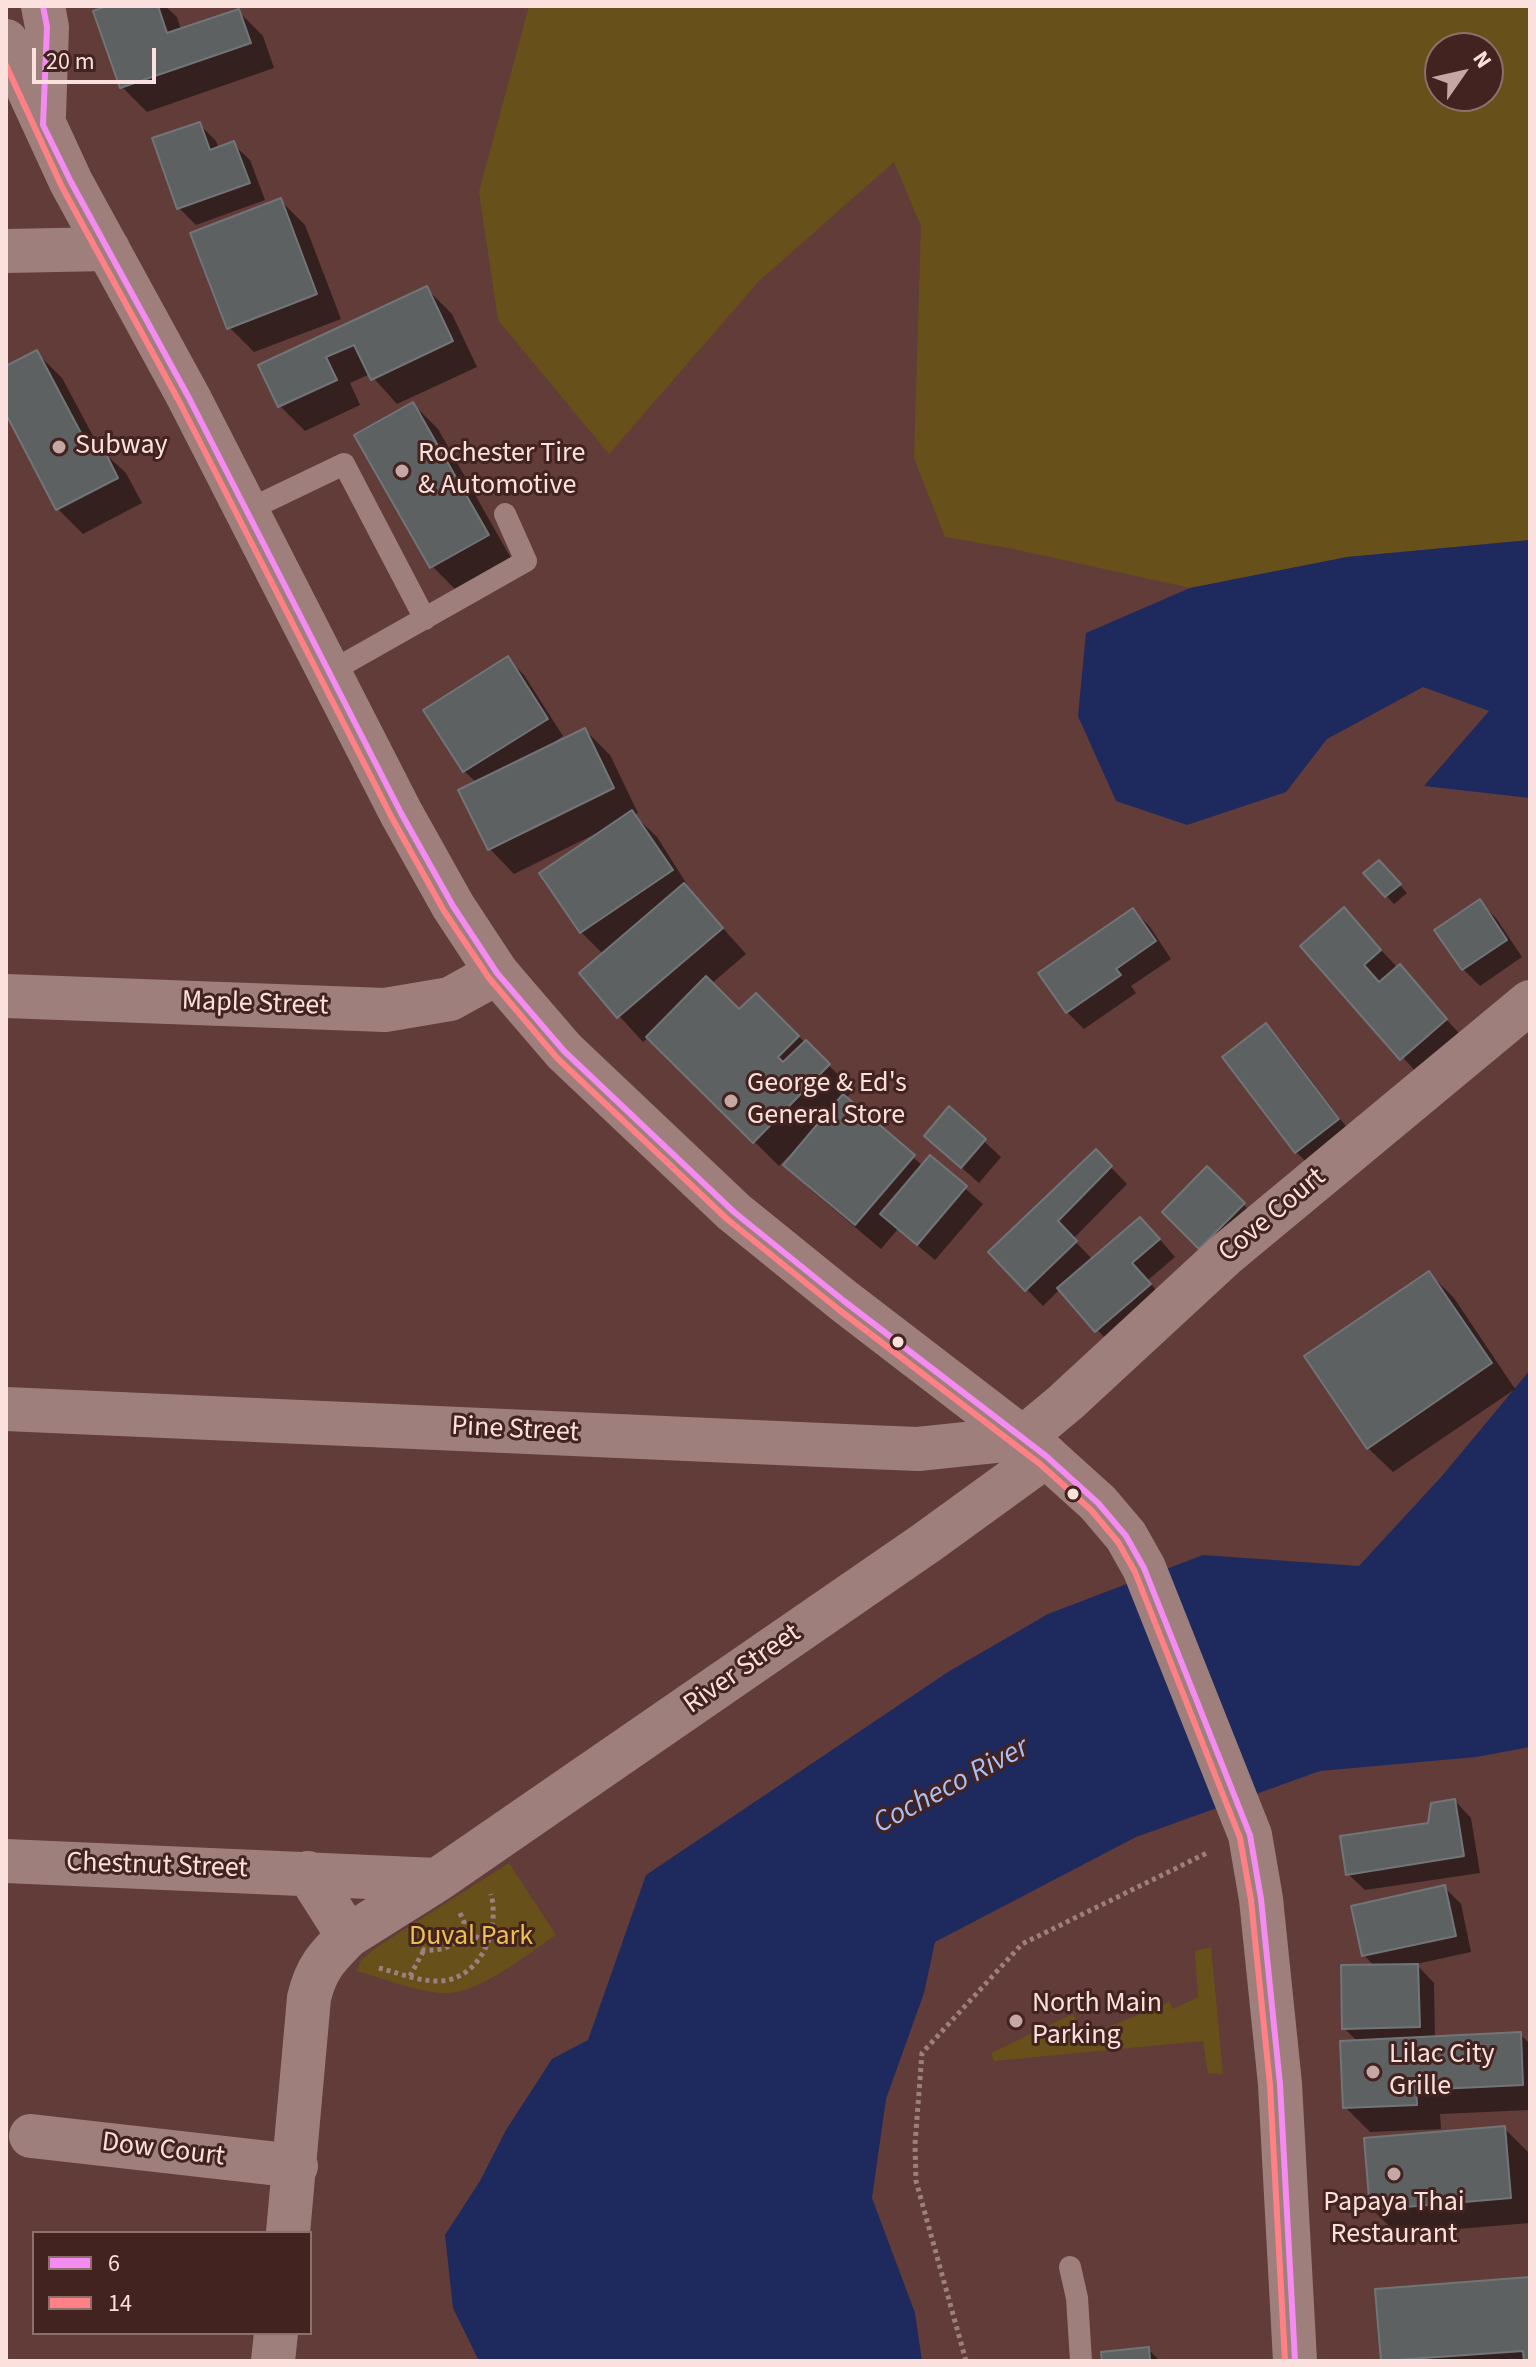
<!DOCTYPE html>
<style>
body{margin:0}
#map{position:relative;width:1536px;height:2367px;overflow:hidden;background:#623c39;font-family:"Source Sans 3",sans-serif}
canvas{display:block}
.frame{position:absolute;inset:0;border:8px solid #fbe1dd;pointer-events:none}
.legend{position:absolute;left:32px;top:2231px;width:280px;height:104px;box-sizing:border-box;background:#43231f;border:2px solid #8d6f6b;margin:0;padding:10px 14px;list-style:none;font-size:24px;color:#fbe1dd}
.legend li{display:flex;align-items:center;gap:16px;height:40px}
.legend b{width:40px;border:2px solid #8d6f6b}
.north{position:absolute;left:1424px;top:32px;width:80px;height:80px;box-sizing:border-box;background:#43231f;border:2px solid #8d6f6b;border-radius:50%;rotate:56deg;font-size:22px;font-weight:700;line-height:32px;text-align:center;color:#fbe1dd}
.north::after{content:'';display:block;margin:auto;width:28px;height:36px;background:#c5a7a4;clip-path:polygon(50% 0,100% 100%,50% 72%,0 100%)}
.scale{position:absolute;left:32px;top:48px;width:124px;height:36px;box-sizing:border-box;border:4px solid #fbe1dd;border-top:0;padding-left:10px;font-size:24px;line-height:28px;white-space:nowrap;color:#fbe1dd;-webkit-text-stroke:6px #43231f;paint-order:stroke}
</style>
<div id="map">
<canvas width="1536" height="2367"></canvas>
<div class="frame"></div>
<ul class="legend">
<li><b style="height:10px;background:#f38bf0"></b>6</li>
<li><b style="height:10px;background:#ff8085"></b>14</li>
</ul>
<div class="north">N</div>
<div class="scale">20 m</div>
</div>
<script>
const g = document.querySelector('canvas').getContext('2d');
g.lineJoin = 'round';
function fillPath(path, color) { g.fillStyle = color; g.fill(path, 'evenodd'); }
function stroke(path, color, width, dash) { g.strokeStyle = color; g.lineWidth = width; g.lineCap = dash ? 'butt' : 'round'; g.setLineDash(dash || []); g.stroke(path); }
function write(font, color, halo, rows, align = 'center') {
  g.font = font + ' "Source Sans 3",sans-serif'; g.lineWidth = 6; g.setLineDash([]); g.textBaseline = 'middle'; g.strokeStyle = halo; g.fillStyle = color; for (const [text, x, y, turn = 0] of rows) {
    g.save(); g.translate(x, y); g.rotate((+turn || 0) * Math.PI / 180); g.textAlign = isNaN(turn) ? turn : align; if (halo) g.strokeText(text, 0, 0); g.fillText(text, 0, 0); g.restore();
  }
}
fillPath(new Path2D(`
 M529,6H1530V540L1347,557L1190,588L1009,548L945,537L914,458L921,226L894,162L759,281L609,454L498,320L479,192ZM1440,48H1488V96H1440Z
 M509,1863L556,1935C525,1955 478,1996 441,1993C415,1991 382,1978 357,1971L361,1960L377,1947Z
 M1211,1947L1223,2074L1208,2073L1203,2041L994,2061L991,2053L1073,2014L1084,2037L1169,2002L1173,2009L1198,1997L1195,1951Z`), '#68501a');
fillPath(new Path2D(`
 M1530,540V798L1424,786L1489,711L1423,687L1327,739L1286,792L1187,825L1116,801L1078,716L1086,633L1190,588L1347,557Z
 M1530,1370V1747L1476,1757L1320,1771L1136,1837L935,1942L924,1993L886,2099L872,2198L915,2313L922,2361H479L453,2308L445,2235L480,2181L506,2130L552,2059L588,2040L646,1875L948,1672L1048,1614L1203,1555L1359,1566L1442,1476Z`), '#1e295e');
fillPath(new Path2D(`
 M113,6H165L177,17L181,30L238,11L263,36L274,68L147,112L122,87Z
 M199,124L216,141L219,149L233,144L250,160L265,200L196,225L179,208Z
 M280,200L305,225L341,319L254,352L229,327Z
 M427,289L452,314L477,367L397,404L370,374L350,383L360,405L305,431L280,406L261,366Z
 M37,353L62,378L100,449L126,473L142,503L83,534L58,509L6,410V369Z
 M413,404L438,429L512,560L457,591L432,566Z
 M508,659L524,675L563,736L554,742L555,744L585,730L610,755L638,813L634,815L657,837L695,897L746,954L711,984L739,1012L756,995L854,1090L845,1099L923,1166L930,1158L983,1204L935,1260L898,1229L881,1249L811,1190L786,1165L795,1154L793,1152L779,1166L649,1037L643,1042L581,974L604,955L581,932L597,833L514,874L490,849L477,783L464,771L426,711Z
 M1379,862L1407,893L1394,904L1366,874Z
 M1480,902L1496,918L1522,957L1480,986L1463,969Z
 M1133,910L1150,927L1171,959L1131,986L1136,993L1084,1029L1067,1012Z
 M1343,910L1398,968L1423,990H1419L1470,1045L1426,1083L1303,946Z
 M1266,1026L1282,1042L1354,1137L1313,1168L1296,1152Z
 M949,1109L1001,1157L979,1183L926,1136Z
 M1096,1152L1127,1184L1073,1239L1093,1260L1157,1236L1175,1257L1148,1280L1166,1302L1113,1347L1060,1289L1043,1306L991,1252Z
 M1207,1169L1260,1221L1217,1264L1165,1212Z
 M1429,1273L1454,1298L1515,1389L1393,1472L1368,1448Z
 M1455,1801L1471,1818L1480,1873L1365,1890L1348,1874L1430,1824Z
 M1444,1887L1461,1904L1471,1952L1416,1964L1434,1983L1435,2038L1520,2034L1530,2044V2110L1440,2114L1441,2129L1370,2132L1345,2107L1358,2042L1344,2028L1375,1967L1364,1955Z
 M1504,2128L1529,2153L1530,2223L1397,2234L1372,2209Z
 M1530,2279V2361H1383L1377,2291Z
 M1148,2349L1160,2361H1104Z`), '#0007');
const building = new Path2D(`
 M107,6H158L167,33L239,9L251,43L120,88L93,11Z
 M200,122L210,150L234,141L250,183L177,209L152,138Z
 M281,198L317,294L227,329L190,233Z
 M427,286L453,341L371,380L354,345L326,357L337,380L278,407L258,365Z
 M37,350L91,452L102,446L118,478L56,510L6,414V366Z
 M413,402L489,535L430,568L354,435Z
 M508,656L548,719L463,772L423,710Z
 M585,728L614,788L488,850L458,790Z
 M632,810L673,870L580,933L539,873Z
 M1379,860L1401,884L1385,897L1363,873Z
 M684,883L723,928L617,1018L579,973Z
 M1480,899L1507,940L1462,970L1434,930Z
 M1344,907L1381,950L1364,965L1379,982L1400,964L1447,1019L1400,1060L1300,946Z
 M1133,908L1156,941L1116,969L1121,975L1066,1013L1038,973Z
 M706,976L739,1009L756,993L799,1036L778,1057L783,1062L806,1040L830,1064L753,1143L646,1037Z
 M1266,1023L1339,1119L1295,1153L1222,1057Z
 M843,1094L915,1155L855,1225L783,1165Z
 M949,1106L986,1139L961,1168L924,1136Z
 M1096,1149L1112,1166L1058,1221L1077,1241L1025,1291L988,1252Z
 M930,1155L967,1186L917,1245L880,1214Z
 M1207,1166L1245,1203L1199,1249L1162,1212Z
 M1140,1217L1160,1239L1132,1263L1151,1284L1095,1332L1057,1288Z
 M1429,1271L1492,1363L1367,1449L1304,1356Z
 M1455,1799L1464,1856L1346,1875L1340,1836L1428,1823L1431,1803Z
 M1445,1885L1456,1936L1362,1956L1351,1906Z
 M1418,1964L1420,2027L1342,2029L1341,1965Z
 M1521,2032L1523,2085L1416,2090L1417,2105L1343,2108L1340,2041Z
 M1505,2126L1511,2198L1370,2210L1364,2138Z
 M1530,2277V2361H1524L1523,2351L1381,2361L1375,2289Z
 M1149,2347L1150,2361H1102L1101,2352Z`);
fillPath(building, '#5d6162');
stroke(building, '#727577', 2);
stroke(new Path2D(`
 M460,1913L464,1922L463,1931L488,1942
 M416,1943L424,1950C441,1951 456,1947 463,1931
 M379,1968C399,1973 420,1982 441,1981C482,1978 500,1928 491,1894
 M410,1976L424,1950
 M966,2361L916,2181L915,2144L922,2053L1022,1944L1209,1852`), '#9b807d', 5, [4, 4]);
stroke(new Path2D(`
 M246,511L344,464L425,619
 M328,673L526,561L505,514
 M1070,2267L1077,2298L1081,2361`), '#9e7f7c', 22);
stroke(new Path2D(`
 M6,251L108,249
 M6,996L385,1010L450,999L497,973
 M6,1409L868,1447L918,1449L1023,1438L1066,1402L1225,1255L1530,1002
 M6,1861L437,1880L926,1543L1046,1456
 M348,1936L437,1880
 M31,2136L296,2166
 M288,2233L309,1998C316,1968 327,1957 348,1936L308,1873
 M273,2361L276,2333`), '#9e7f7c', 44);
stroke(new Path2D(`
 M43,6L47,27L44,115
 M6,41L71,182L189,398L401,813L453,906L497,973L564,1051L734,1212L844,1301L1046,1456L1098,1503L1126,1536L1144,1568L1250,1835L1261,1899L1280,2084L1295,2361`), '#9e7f7c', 44);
stroke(new Path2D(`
 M43,6L47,27L43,125L71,182L189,398L401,813L453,906L497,973L564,1051L734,1212L844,1301L1046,1456L1098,1503L1126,1536L1144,1568L1250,1835L1261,1899L1280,2084L1295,2361`), '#f38bf0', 6);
stroke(new Path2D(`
 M6,65L62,187L180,403L392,818L444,911L489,978L557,1058L727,1219L838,1309L1040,1464L1091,1510L1118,1542L1135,1572L1240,1838L1251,1900L1270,2085L1285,2361`), '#ff8085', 6);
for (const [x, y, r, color] of [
 [59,447,8,"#c5a7a4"],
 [402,471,8,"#c5a7a4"],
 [731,1101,8,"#c5a7a4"],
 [898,1342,7,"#fbe1dd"],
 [1073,1494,7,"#fbe1dd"],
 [1016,2021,8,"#c5a7a4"],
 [1373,2072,8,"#c5a7a4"],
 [1394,2174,8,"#c5a7a4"]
]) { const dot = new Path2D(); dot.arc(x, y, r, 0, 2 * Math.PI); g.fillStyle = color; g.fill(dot); stroke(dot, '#43231f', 3); }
write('28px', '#fbe1dd', '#43231f', [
 ["Subway",75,447],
 ["Rochester Tire",418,455],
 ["& Automotive",418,487],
 ["George & Ed's",747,1085],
 ["General Store",747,1117],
 ["North Main",1032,2005],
 ["Parking",1032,2037],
 ["Lilac City",1389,2056],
 ["Grille",1389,2088],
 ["Papaya Thai",1394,2204,"center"],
 ["Restaurant",1394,2236,"center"]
], 'left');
write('28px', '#fbe1dd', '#43231f', [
 ["Maple Street",255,1005,2],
 ["Cove Court",1273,1216,-40],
 ["Pine Street",515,1431,3],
 ["River Street",743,1670,-35],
 ["Chestnut Street",157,1867,2],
 ["Dow Court",163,2151,7]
]);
write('28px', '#ebc04f', '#43231f', [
 ["Duval Park",471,1938]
]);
write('italic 30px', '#aabff7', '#43231f', [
 ["Cocheco River",952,1787,-28]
]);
</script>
